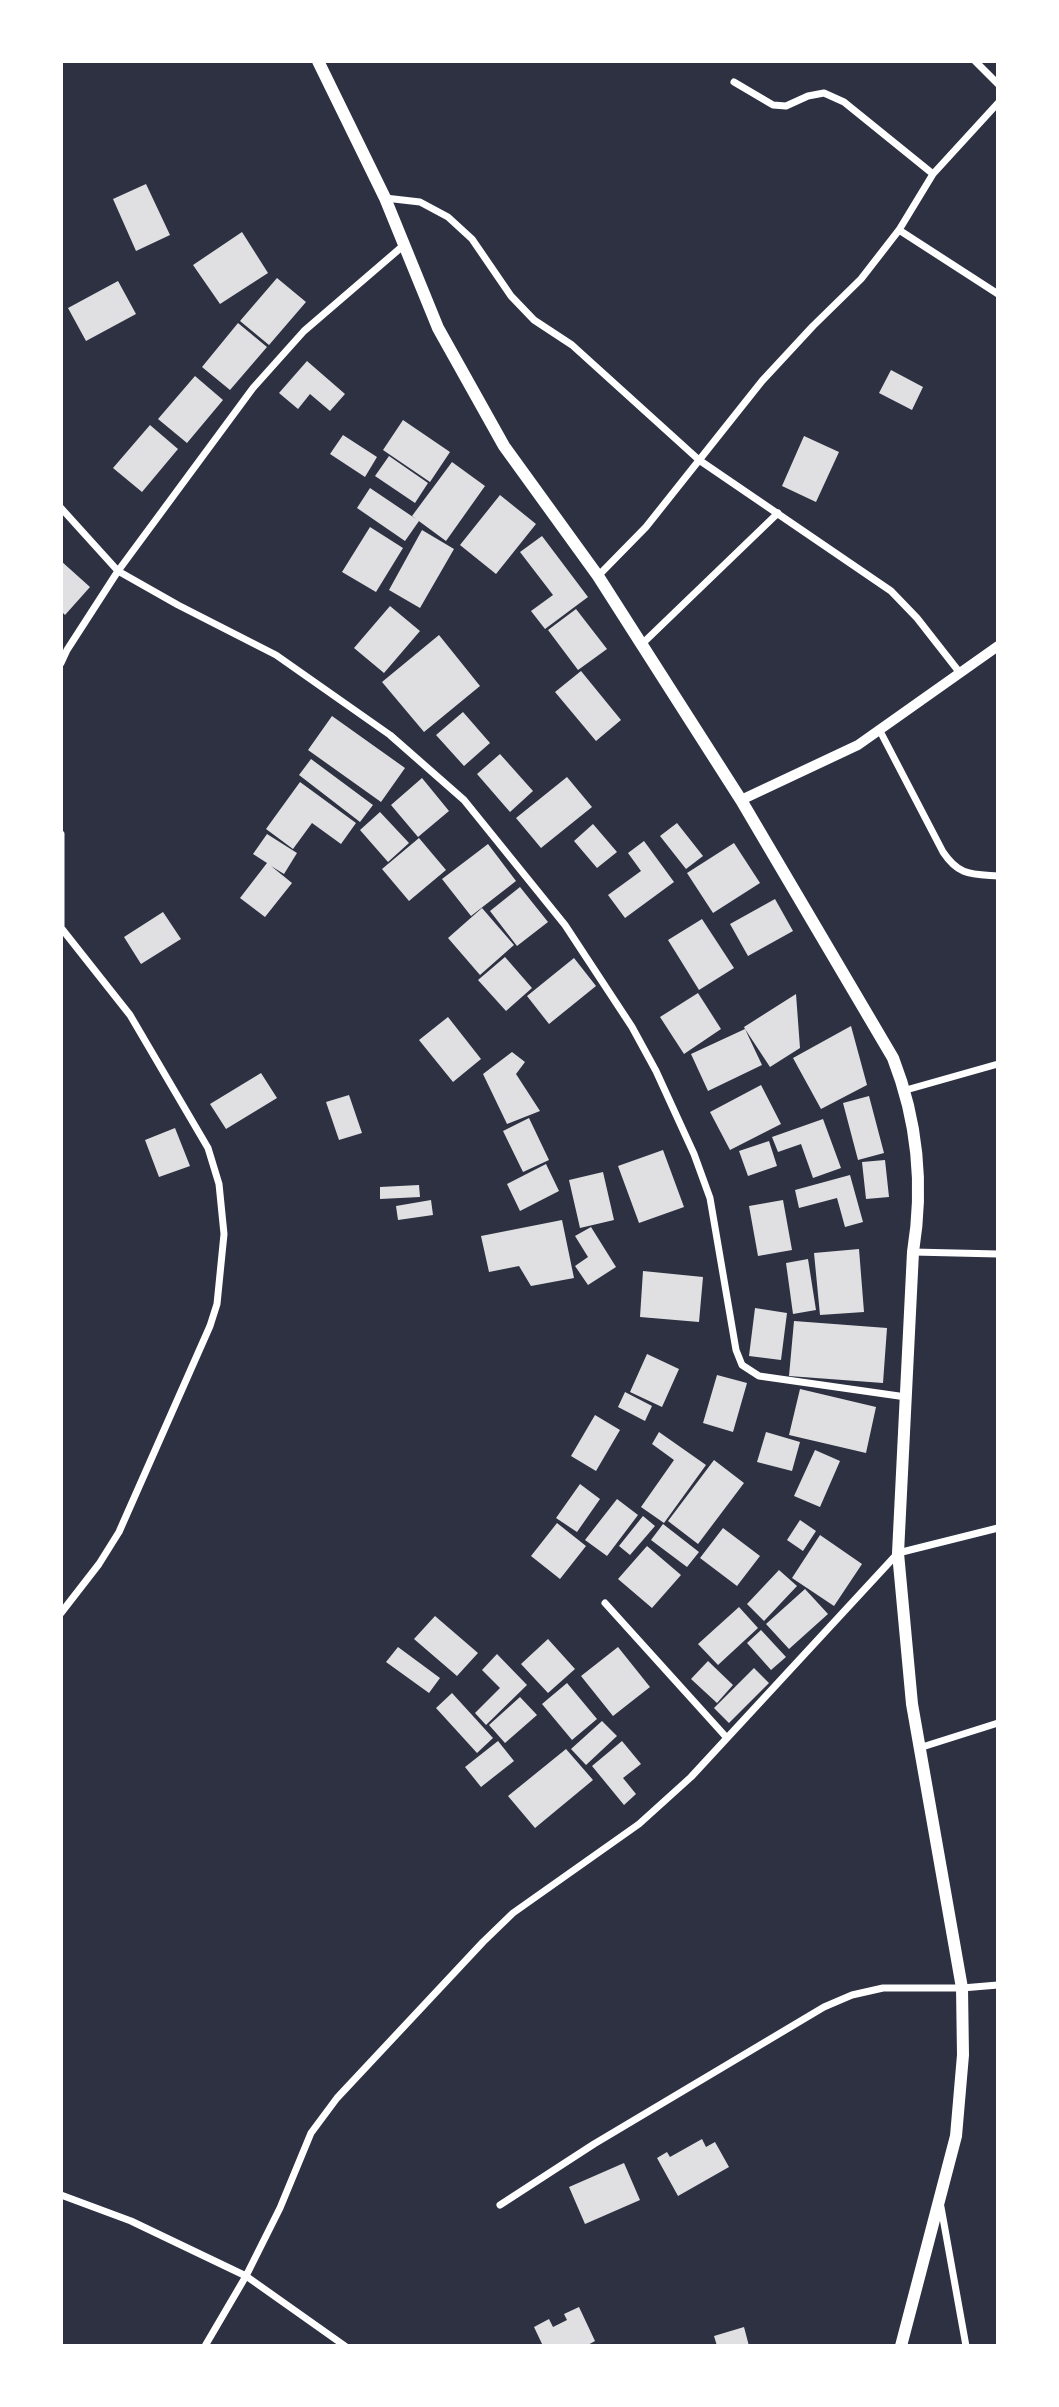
<!DOCTYPE html>
<style>
body{margin:0}
#map{position:relative;width:1059px;height:2407px;overflow:hidden;background:#2d3142;font-family:Montserrat,sans-serif}
canvas{display:block}
.frame{position:absolute;inset:0;border:63px solid #fff;pointer-events:none}
</style>
<div id="map">
<canvas width="1059" height="2407"></canvas>
<div class="frame"></div>
</div>
<script>
const g = document.querySelector('canvas').getContext('2d');
g.lineJoin = 'round';
function fillPath(path, color) { g.fillStyle = color; g.fill(path, 'evenodd'); }
function stroke(path, color, width, dash) { g.strokeStyle = color; g.lineWidth = width; g.lineCap = dash ? 'butt' : 'round'; g.setLineDash(dash || []); g.stroke(path); }
fillPath(new Path2D(`
 M146,184L170,235L136,251L113,199Z
 M242,232L268,273L220,304L193,265Z
 M277,278L306,302L269,345L240,321Z
 M118,281L136,314L86,341L68,308Z
 M238,323L267,347L230,390L202,367Z
 M307,361L345,394L330,411L310,394L298,409L279,393Z
 M891,370L923,387L912,410L879,393Z
 M195,376L223,400L187,443L158,419Z
 M403,420L450,452L430,482L383,450Z
 M150,425L178,449L142,492L113,468Z
 M343,435L377,457L365,477L330,454Z
 M804,436L839,452L816,502L782,486Z
 M389,456L428,483L415,503L375,476Z
 M452,462L485,486L446,541L412,516Z
 M370,488L419,521L405,541L357,508Z
 M500,495L536,524L496,574L460,545Z
 M370,527L403,548L376,592L342,572Z
 M422,530L454,549L420,608L389,590Z
 M542,536L588,597L545,629L531,611L553,595L520,552Z
 M61,561L90,587L65,615L61,611Z
 M390,606L420,631L384,673L354,648Z
 M576,609L607,649L578,670L548,630Z
 M439,635L480,686L424,732L382,682Z
 M581,671L621,720L596,741L555,692Z
 M463,712L490,743L464,766L436,735Z
 M332,716L405,768L381,802L308,750Z
 M500,754L533,791L510,812L477,774Z
 M311,759L373,805L360,822L299,775Z
 M567,777L592,807L541,848L516,818Z
 M422,778L449,811L418,837L391,805Z
 M300,782L356,823L341,844L312,823L293,849L266,829Z
 M380,812L409,843L388,862L360,830Z
 M677,823L703,856L686,869L660,836Z
 M593,824L617,852L597,868L574,841Z
 M267,834L297,853L284,874L271,866L292,883L265,917L240,898L267,863L253,854Z
 M419,838L446,870L409,901L382,869Z
 M644,841L674,882L625,918L608,895L641,871L628,853Z
 M734,843L760,883L713,913L687,873Z
 M488,844L516,881L471,916L442,879Z
 M520,887L548,922L517,946L490,911Z
 M775,899L793,931L748,956L730,924Z
 M482,908L514,945L480,975L448,938Z
 M163,912L181,939L141,964L124,937Z
 M702,919L734,968L699,990L668,940Z
 M505,957L532,988L506,1011L478,980Z
 M574,958L596,986L549,1024L527,996Z
 M698,993L721,1029L684,1054L660,1017Z
 M796,994L800,1048L770,1067L745,1029L762,1065L708,1091L691,1054L745,1029L744,1027Z
 M448,1017L481,1059L453,1082L419,1040Z
 M851,1026L867,1085L821,1109L793,1058Z
 M512,1052L525,1062L516,1074L540,1111L507,1124L483,1074Z
 M261,1073L277,1098L226,1129L210,1104Z
 M761,1085L781,1124L730,1150L710,1112Z
 M349,1095L362,1133L339,1140L326,1102Z
 M869,1096L884,1153L858,1160L843,1103Z
 M529,1118L549,1160L523,1172L503,1131Z
 M823,1119L841,1168L813,1178L801,1144L778,1152L772,1137Z
 M175,1128L190,1166L159,1177L145,1140Z
 M769,1141L777,1166L748,1176L739,1151Z
 M663,1150L684,1207L639,1223L618,1166Z
 M885,1160L889,1197L866,1199L862,1162Z
 M546,1164L559,1191L520,1211L507,1184Z
 M603,1172L614,1220L580,1228L569,1180Z
 M850,1175L863,1222L845,1227L837,1198L799,1208L795,1190Z
 M419,1185L420,1197L380,1199V1187Z
 M431,1200L433,1215L398,1220L396,1206Z
 M783,1200L792,1250L758,1256L749,1206Z
 M562,1220L574,1278L531,1286L519,1266L489,1272L481,1236Z
 M591,1227L616,1267L588,1285L575,1266L588,1257L575,1236Z
 M859,1249L864,1312L820,1315L814,1253Z
 M808,1259L816,1310L793,1314L786,1263Z
 M643,1271L703,1277L699,1322L640,1317Z
 M755,1308L787,1313L781,1360L749,1356Z
 M794,1321L887,1328L883,1383L789,1376Z
 M647,1354L679,1369L662,1407L630,1392Z
 M717,1375L747,1383L733,1432L703,1423Z
 M800,1389L876,1407L866,1453L789,1435Z
 M625,1392L652,1406L645,1421L618,1407Z
 M595,1415L620,1430L596,1471L571,1456Z
 M659,1432L706,1465L664,1523L641,1507L674,1460L652,1444Z
 M766,1432L800,1442L792,1471L757,1462Z
 M815,1450L840,1461L820,1507L794,1496Z
 M714,1460L744,1483L698,1544L668,1521Z
 M580,1484L600,1499L577,1532L556,1518Z
 M617,1499L638,1515L607,1556L585,1540Z
 M643,1516L655,1526L630,1555L619,1546Z
 M800,1520L816,1531L803,1551L787,1540Z
 M557,1523L586,1546L560,1579L531,1556Z
 M663,1524L699,1552L687,1567L651,1540Z
 M723,1528L760,1556L737,1586L700,1558Z
 M820,1535L862,1564L834,1606L792,1578Z
 M647,1546L681,1575L652,1608L618,1579Z
 M779,1570L797,1586L764,1621L747,1604Z
 M805,1589L828,1614L789,1649L766,1624Z
 M739,1607L758,1628L718,1665L698,1644Z
 M435,1616L478,1653L457,1676L414,1639Z
 M761,1630L786,1657L771,1670L747,1643Z
 M548,1639L575,1669L548,1693L521,1664Z
 M398,1647L440,1678L429,1693L386,1662Z
 M618,1647L650,1687L613,1716L581,1676Z
 M497,1654L527,1685L486,1725L475,1713L500,1688L482,1670Z
 M708,1661L733,1685L717,1703L691,1679Z
 M754,1668L769,1683L729,1723L714,1708Z
 M567,1683L597,1719L572,1740L542,1704Z
 M452,1693L493,1738L477,1753L436,1708Z
 M520,1697L537,1715L505,1743L489,1725Z
 M602,1721L617,1736L586,1765L571,1749Z
 M498,1741L514,1761L481,1787L465,1767Z
 M622,1741L641,1764L623,1778L636,1794L624,1805L592,1766Z
 M566,1749L593,1780L535,1828L508,1796Z
 M702,2139L706,2147L715,2142L729,2167L678,2196L657,2158L667,2152L670,2157Z
 M624,2163L640,2200L585,2224L569,2187Z
 M579,2307L595,2341L586,2346H543L534,2327L549,2319L553,2327L567,2320L564,2314Z
 M744,2327L749,2346H717L714,2336Z`), '#e0e0e3');
stroke(new Path2D(`
 M975,61L998,84
 M734,82L773,105L786,106L808,96L824,93L844,102L933,174
 M385,198L420,202L448,217L472,239L511,296L534,320L572,345L699,460L891,591L917,618L960,673
 M899,230L998,294
 M61,508L118,571L178,605L276,655L390,735L464,800L565,925L632,1027L656,1071L694,1154L710,1198L736,1350L742,1365L759,1376L906,1397
 M598,576L646,527L762,381L813,326L861,279L899,230L933,174L998,103
 M642,644L778,513
 M61,663L67,650L118,571L253,388L304,331L404,245
 M880,731L943,852C959,876 971,874 998,876
 M61,834V930
 M906,1090L998,1064
 M913,1252L998,1254
 M605,1603L727,1738
 M61,1613L99,1564L119,1532L210,1326L217,1304L224,1234L219,1184L208,1148L130,1015L62,929
 M919,1748L998,1723
 M61,2195L131,2221L246,2276L345,2346
 M500,2205L594,2144L824,2007L852,1995L883,1988H962L998,1985
 M941,2207L966,2346
 M205,2346L246,2276L280,2208L311,2133L337,2098L483,1942L513,1913L639,1824L691,1777L898,1553L998,1528`), '#fff', 7);
stroke(new Path2D(`
 M741,800L858,745L998,646`), '#fff', 10);
stroke(new Path2D(`
 M318,61L385,198L438,328L504,446L598,576L741,800L893,1058C918,1122 924,1185 913,1252L898,1553L912,1704L962,1988L963,2055L956,2136L901,2346`), '#fff', 12);
</script>
